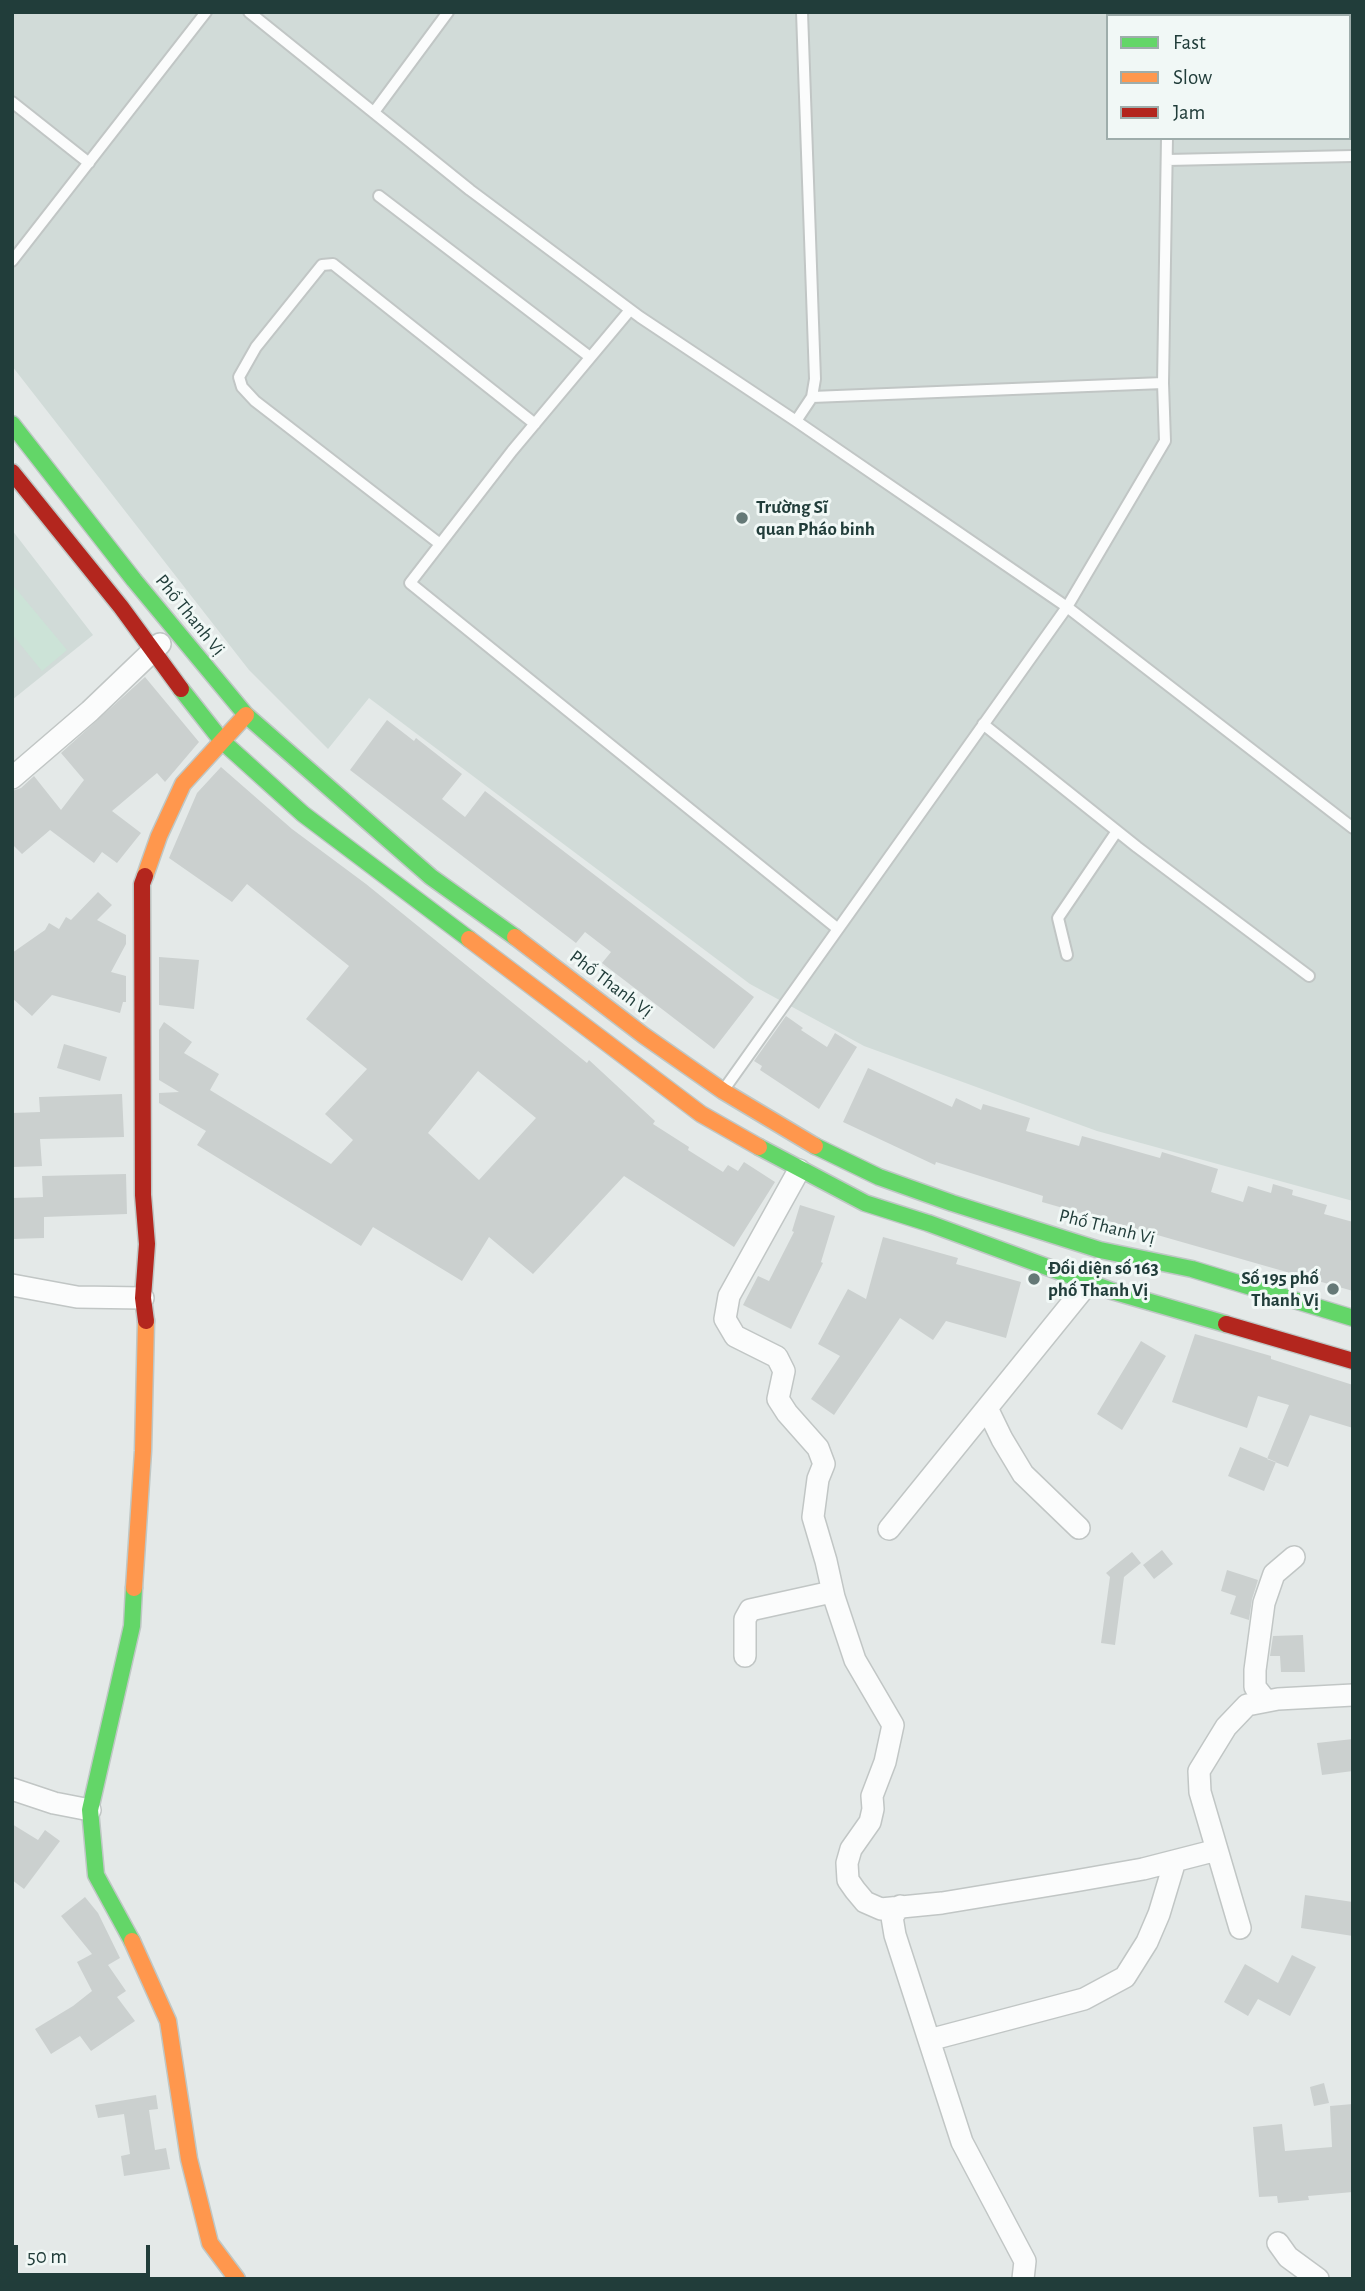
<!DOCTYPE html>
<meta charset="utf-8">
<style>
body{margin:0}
#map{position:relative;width:1365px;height:2291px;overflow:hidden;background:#e4e9e8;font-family:"Alegreya Sans",sans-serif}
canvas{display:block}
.frame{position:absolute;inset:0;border:14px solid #213d3a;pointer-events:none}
.legend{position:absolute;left:1106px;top:14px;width:245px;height:126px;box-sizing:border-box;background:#f1f8f6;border:2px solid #9eadab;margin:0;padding:9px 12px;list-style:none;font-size:21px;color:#213d3a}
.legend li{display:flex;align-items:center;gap:14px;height:35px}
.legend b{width:35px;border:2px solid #9eadab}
.scale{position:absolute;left:14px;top:2245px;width:136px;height:32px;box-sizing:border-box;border:4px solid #213d3a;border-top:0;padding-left:9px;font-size:21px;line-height:24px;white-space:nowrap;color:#213d3a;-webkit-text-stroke:5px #f1f8f6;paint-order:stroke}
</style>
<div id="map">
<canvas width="1365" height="2291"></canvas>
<div class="frame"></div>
<ul class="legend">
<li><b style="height:9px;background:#63d668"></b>Fast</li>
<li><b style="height:9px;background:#ff974d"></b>Slow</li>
<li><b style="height:9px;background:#b3261e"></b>Jam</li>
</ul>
<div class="scale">50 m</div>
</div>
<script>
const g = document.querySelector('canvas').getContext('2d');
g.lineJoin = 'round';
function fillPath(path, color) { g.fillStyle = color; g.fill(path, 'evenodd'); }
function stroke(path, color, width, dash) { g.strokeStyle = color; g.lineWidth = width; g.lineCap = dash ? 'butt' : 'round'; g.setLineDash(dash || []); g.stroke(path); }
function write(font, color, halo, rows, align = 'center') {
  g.font = font + ' "Alegreya Sans",sans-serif'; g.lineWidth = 6; g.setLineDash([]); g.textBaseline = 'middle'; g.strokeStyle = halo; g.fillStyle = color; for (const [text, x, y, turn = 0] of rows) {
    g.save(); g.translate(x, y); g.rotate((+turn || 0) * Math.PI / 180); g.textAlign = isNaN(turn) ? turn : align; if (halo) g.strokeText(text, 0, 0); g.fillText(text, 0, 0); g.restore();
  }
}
fillPath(new Path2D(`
 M12,12H1353V1201L1097,1131L864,1046L750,984L369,698L328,749L249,670L12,366ZM1108,16H1349V138H1108Z
 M12,530L93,635L12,700Z`), '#d1dbd8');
fillPath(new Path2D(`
 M12,584L67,650L42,671L12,634Z`), '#cce3d7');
fillPath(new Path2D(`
 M145,677L199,742L165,782L157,773L112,811L141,833L117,863L102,852L94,863L50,830L22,854L12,844V791L21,788L34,776L61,810L84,780L61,753Z
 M387,720L414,741L416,738L462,774L442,799L465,817L485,791L754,997L714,1049L602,963L611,952L585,932L576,943L350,770Z
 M221,767L292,829L366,884L587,1063L589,1060L655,1121L653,1124L689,1147L688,1150L723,1172L728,1165L738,1171L744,1162L775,1182L734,1247L624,1176L533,1274L489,1237L462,1281L373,1227L361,1246L197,1145L206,1131L159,1103V1093L179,1092L159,1080V1030L164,1022L192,1042L184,1053L219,1074L210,1090L331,1164L353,1140L325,1114L367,1069L306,1019L349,966L247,884L232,902L169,858L197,793ZM478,1071L536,1118L479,1180L428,1133Z
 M98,892L112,905L97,920L126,935V944L111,972L126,976V1002H123L120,1013L52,995L32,1016L12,998V953L45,930L49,923L59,929L66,917L71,920Z
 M159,957L199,960L194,1009L159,1005Z
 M786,1016L803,1028L801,1030L827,1047L835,1033L857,1047L819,1109L760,1070L762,1066L754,1061Z
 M64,1044L107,1057L100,1081L57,1068Z
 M868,1068L952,1107L956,1098L981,1110L983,1104L1030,1118L1026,1131L1079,1146L1082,1136L1160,1158L1162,1152L1218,1169L1211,1192L1243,1202L1248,1186L1271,1193L1273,1184L1293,1190L1292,1195L1327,1205L1324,1214L1353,1222V1291L1042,1202L1043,1196L936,1162L935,1165L843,1122Z
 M122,1094L124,1137L40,1139L42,1166L12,1167V1113L40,1112L39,1097Z
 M126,1174L127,1214L44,1217V1238L12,1239V1198L43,1197L42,1176Z
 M800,1205L835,1216L821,1262L823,1263L791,1329L743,1305L758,1276L769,1281L794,1232L792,1231Z
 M883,1237L958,1258L956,1264L1021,1282L1006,1338L946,1321L933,1340L900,1318L834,1415L811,1399L840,1356L818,1344L848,1289L866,1299Z
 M1195,1334L1271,1356V1359L1353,1385V1428L1310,1415L1288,1467L1267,1459L1289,1405L1258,1396L1247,1428L1172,1402Z
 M1141,1341L1166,1356L1122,1430L1097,1414Z
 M1240,1447L1276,1462L1264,1491L1228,1476Z
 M1162,1550L1173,1564L1154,1579L1143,1565Z
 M1132,1552L1141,1563L1124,1577L1115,1645L1101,1643L1110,1577L1106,1573Z
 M1227,1570L1258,1580L1252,1599L1249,1620L1230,1614L1236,1596L1221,1591Z
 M1303,1635L1305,1672H1281L1280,1656H1270L1273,1636Z
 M1353,1739V1771L1322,1775L1317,1743Z
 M12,1824L38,1840L45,1830L60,1841L24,1889L12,1880Z
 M1305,1895L1353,1902V1936L1301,1928Z
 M85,1897L98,1913L120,1958L108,1965L126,1991L117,1997L135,2021L91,2051L80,2036L51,2054L35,2029L73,2006L92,1991L77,1962L92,1954L61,1916Z
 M1292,1955L1316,1967L1290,2016L1258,1999L1248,2016L1224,2002L1245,1964L1278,1983Z
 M1324,2083L1329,2103L1314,2106L1310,2087Z
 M156,2095L158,2109L149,2110L155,2150L166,2148L170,2169L124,2176L121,2156L130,2154L124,2114L98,2118L95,2105Z
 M1353,2104V2192L1308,2196L1309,2200L1278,2203L1277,2196L1259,2197L1253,2127L1282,2124L1285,2151L1332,2147L1330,2106Z`), '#cbd0cf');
const lane = new Path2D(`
 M249,12L470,190L640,317L796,421L1067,607L1353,828
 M1163,12V16
 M12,102L89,163
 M374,112L448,12
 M1167,160L1353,156
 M379,196L590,357
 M12,261L206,12
 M630,310L512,451L410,583L838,929
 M812,397L1163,383
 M796,421L812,397L815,379L802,12
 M440,544L255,401L242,387L239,377L256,347L322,265L333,264L535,424
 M983,724L1137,847L1309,976
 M1067,955L1058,918L1117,831
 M725,1088L1067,607L1165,441L1163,383L1167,138`);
const street = new Path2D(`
 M12,778L90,711L160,644
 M799,1170L729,1296L725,1319L735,1336L777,1357L784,1371L778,1399L787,1413L818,1448L824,1464L818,1479L813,1517L826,1561L834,1597
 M12,1285L77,1297L143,1298
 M987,1408L1002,1439L1023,1474L1079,1528
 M889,1529L1089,1282
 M745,1656V1619L750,1610L827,1593L834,1597L855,1660L893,1725L885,1762L872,1796L873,1809L870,1822L851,1849L847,1863L848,1880L855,1890L865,1902L881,1909L942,1903L1069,1882L1143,1869L1217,1850
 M1266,1701L1255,1687V1670L1264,1603L1274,1574L1294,1557
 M12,1789L54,1803L90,1810
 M900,1906L892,1917L895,1935L962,2142L1025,2261L1023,2279
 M1240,1928L1200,1792L1199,1771L1226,1727L1247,1705L1278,1699L1353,1695
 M929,2040L1084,1999L1125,1977L1147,1942L1159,1914L1175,1861
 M1278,2243L1288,2257L1318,2279`);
const fast = new Path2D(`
 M12,424L134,580L246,715L431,877L515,937
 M181,689L222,741L303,814L469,939
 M815,1146L879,1177L952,1203L1100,1250L1192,1269L1353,1318
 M759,1147L865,1203L928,1223L1112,1291L1226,1324
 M132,1941L96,1875L90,1810L132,1626L134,1588`);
const slow = new Path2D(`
 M145,876L159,836L183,784L246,715
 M515,937L643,1035L723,1091L815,1146
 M469,939L701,1114L759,1147
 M134,1588L143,1451L146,1321
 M132,1941L168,2021L189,2159L210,2243L237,2279`);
const jam = new Path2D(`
 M12,472L121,607L181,689
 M145,876L142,884L143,1195L147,1244L143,1298L146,1321
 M1226,1324L1353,1361`);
stroke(lane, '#c1c6c5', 14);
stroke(street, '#c1c6c5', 24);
stroke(fast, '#bfc7c5', 19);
stroke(slow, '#bfc7c5', 19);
stroke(jam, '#bfc7c5', 19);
stroke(lane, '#fbfcfc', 10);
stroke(street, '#fbfcfc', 21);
stroke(fast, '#63d668', 16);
stroke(slow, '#ff974d', 16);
stroke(jam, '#b3261e', 16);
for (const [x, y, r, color] of [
 [742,518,7,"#657977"],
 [1034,1279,7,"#657977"],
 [1333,1289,7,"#657977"]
]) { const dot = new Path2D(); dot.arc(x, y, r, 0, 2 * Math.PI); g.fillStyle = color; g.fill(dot); stroke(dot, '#f1f8f6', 2.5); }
write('bold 19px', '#213d3a', '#f1f8f6', [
 ["Trường Sĩ",756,507],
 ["quan Pháo binh",756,529],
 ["Đối diện số 163",1048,1268],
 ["phố Thanh Vị",1048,1290],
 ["Số 195 phố",1319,1278,"right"],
 ["Thanh Vị",1319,1300,"right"]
], 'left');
write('19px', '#213d3a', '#f1f8f6', [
 ["Phố Thanh Vị",190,615,51],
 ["Phố Thanh Vị",611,984,37],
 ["Phố Thanh Vị",1107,1227,14]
]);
</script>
